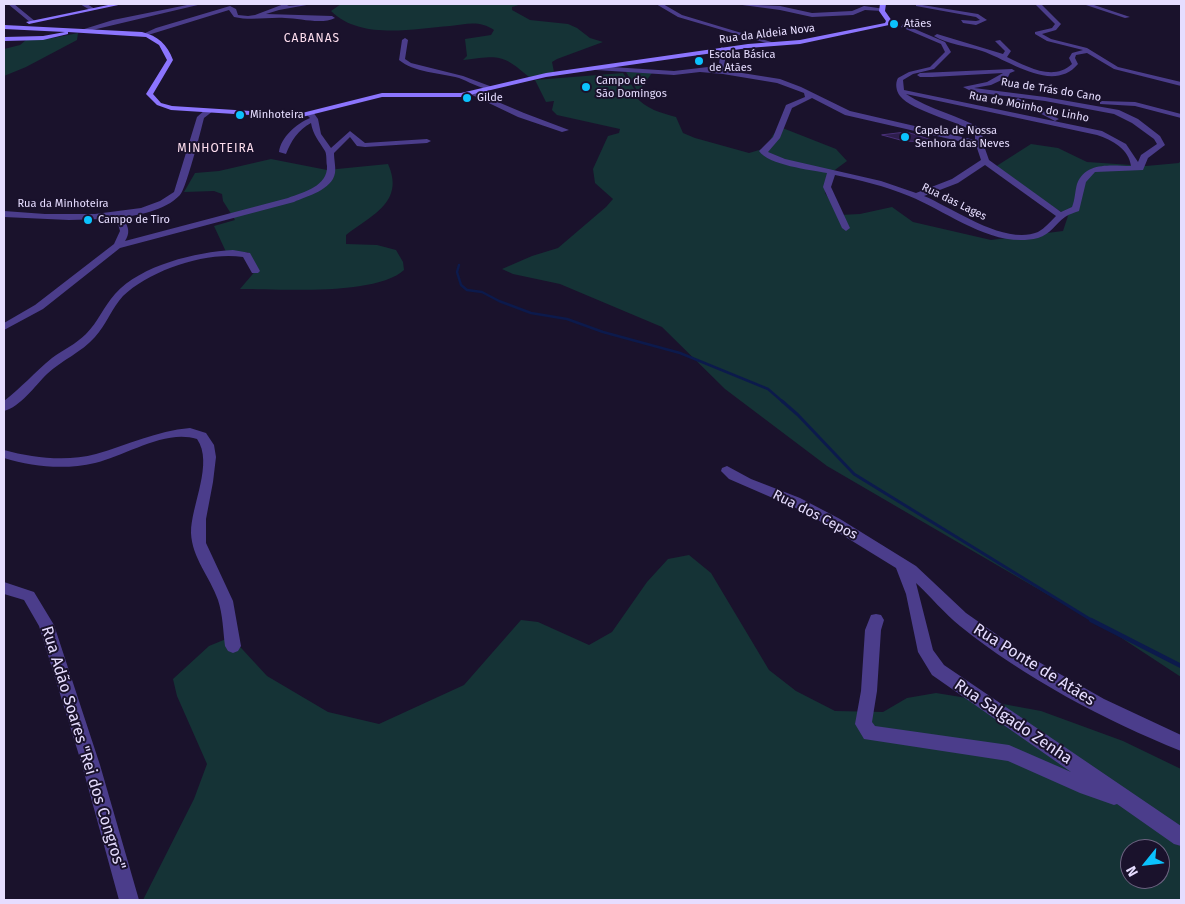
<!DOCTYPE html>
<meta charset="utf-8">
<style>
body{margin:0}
#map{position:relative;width:1185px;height:904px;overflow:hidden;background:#1a122c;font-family:"Fira Sans",sans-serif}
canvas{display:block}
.frame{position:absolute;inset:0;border:5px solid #e6ddff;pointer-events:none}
.north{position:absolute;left:1120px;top:839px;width:50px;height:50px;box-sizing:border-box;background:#1a122c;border:1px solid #6c6380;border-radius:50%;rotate:241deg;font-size:14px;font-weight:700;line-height:20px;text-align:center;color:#e6ddff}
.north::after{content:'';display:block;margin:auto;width:18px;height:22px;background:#0bc2fd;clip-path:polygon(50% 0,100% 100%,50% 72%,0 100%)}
</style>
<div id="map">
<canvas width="1185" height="904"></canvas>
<div class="frame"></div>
<div class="north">N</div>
</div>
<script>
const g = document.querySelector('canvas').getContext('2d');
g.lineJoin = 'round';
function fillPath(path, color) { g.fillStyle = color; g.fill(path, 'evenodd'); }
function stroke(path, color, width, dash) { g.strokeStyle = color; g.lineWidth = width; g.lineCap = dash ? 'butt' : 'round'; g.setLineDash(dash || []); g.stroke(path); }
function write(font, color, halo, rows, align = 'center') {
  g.font = font + ' "Fira Sans",sans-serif'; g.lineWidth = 4; g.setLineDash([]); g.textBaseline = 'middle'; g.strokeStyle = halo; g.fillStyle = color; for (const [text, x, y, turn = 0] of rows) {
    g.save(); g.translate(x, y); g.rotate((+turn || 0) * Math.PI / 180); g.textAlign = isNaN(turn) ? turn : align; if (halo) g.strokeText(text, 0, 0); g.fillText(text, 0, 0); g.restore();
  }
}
fillPath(new Path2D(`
 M341,4H522L512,7V10L530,20L568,24L577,28L590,38L603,42L557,59L552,62L554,72L529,77C501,53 499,56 463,60L467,56L465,39L491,35L494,30C480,20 466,24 450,26C412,29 360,40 331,11Z
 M78,33L77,40L26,67L4,76V49L20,45L26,40L53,38Z
 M626,72L652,73L638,92Z
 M623,73L638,94L592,98L635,96C646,109 661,113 676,117L683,133L695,138L749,153L766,148L773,135L780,127L836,149L847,161L828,175L825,193L840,215L860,214L892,207L913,222L991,240L1063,231L1068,216L1026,190L995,167L1031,144L1058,148L1087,162L1146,166L1179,163L1181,160V677L1117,635L827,466L725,389L662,327L560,284L513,274L502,269L532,256L558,248L606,207L613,199L595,183L593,169L608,136L619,133L620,129L557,115L552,110L554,101L546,102L535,80Z
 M271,159L327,170L388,164C405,202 372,215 346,235V244L377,245L396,250L403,262L404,270C376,296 278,289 240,289L257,269L248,252L227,254L214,226L235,220L223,201L222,194L214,191L184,192L195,173L219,171Z
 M689,555L711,573L769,670L796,691L835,711L883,712L907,698L936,693L992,702L1041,711L1123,741L1181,769V900H143L194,799L207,764L177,696L173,679L209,646L231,637L267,676L328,712L379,724L464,685L521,620L538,622L589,645L612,632L647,582L668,559ZM1130,849H1160V879H1130Z`), '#153336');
stroke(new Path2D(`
 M459,265L457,272L461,285L467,290L482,292L499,301L531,313L567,319L603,332L680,353L768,389L783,402`), '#0c1a4c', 2.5);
stroke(new Path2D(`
 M782,401L798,415L854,474L1093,621`), '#0c1a4c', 3);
stroke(new Path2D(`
 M1091,620L1181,666`), '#0c1a4c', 4.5);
const building = new Path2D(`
 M907,132L932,140V142L904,141L882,135Z`);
fillPath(building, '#2e1e4d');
stroke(building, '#493079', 1);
fillPath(new Path2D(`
 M8,4H14L36,22L31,23Z
 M80,4H87L95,9L90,10Z
 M192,4H202L84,32L81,30L113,20Z
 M284,4H291L287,6L312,4L279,10L266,14L332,16L335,18C321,25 300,18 285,18C268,17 251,21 234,17L229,10L148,35L143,34L156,28L230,6L236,9L238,15L248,16L255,15Z
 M656,4H663L682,15L778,44L773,45L678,17Z
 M735,4L780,6L812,13L852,11L864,6L885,9L882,11L865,10L853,15L812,17L780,10Z
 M916,4L978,14L987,20L976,25L963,23L961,20L976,21L980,20L976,17L916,6Z
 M1035,4H1041L1061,24L1056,30L1042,34L1051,39L1087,48L1118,67L1181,82V86L1114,69L1087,53L1076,55L1075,58L1078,64C1053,94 1009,60 982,51C967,46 947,44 934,36L937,34L1003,54L1005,51L995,41L1000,40L1011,51L1007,57C1026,66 1053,82 1072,64L1069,58L1072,53L1083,50L1047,41L1035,34V32L1052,28L1055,24Z
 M1083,4H1091L1130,17L1125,18Z
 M903,24L945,42L951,52L934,69L913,74L903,80L904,90L1102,131L1126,144L1138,162L1141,155L1157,144L1154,139L1132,123L1114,114L1045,101L973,92L963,87L987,82L1003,73L932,77H920L917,75L920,73L1012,69L1015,71L1010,73L1008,77L991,85L974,88L1045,97L1119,110L1138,119L1160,136L1165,145L1148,158L1143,170L1095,172L1086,182L1079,211C1074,213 1069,214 1065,217C1055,224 1051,234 1038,238C992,249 949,212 909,196C885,186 860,180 835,175L831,187L850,228L846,231L842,228L823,187L827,173C811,170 768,165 759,151L773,137L786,105L805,97L804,93L777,83L723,74L700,72L674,75L596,70L593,68L596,66L674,71L708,67L718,70L721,51L719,49L722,47L727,51L723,70L780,79L801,87L850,111L975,140V132C957,121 912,111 900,96C896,91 895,83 898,78L909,72L930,67L945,52L941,44L901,27ZM906,94L1097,135C1112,140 1129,149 1131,166C1112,166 1086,161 1077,184C1075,191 1075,200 1072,207L1061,212L989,160L983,143L982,129C958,115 930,110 906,94ZM812,98L845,115L976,145L981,160L952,179L916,193L881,181L785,159L768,152L780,138L792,108ZM985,165L1056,216C1050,222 1045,228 1038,232C1005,246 953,208 924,196L958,183Z
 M405,38L408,40L405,59L411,63L463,76L495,88C487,93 468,81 459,78C440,73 413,72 399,60L402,40Z
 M472,91L524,113L569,130L562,132L518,117L470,94L469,93Z
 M1018,98L1059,119L1055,121L1016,101L1015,100Z
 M1102,101L1135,102L1181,114V118L1135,106L1100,104V102Z
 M206,109L213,111L204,118C201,130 186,190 180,195C165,211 136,216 116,218L124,220C129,228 130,233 125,241L288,198C304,192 328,186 327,166C326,161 327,155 325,151C319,141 313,135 311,123C298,130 291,141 286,154L279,152C281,137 296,124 310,118L306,114L307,112H313L318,119L321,134L331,148L350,131L365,143L427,139L431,141L427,143L365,147L357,146L350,137L334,153C334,160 336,167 335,173C332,190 307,196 294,202L120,248L43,309L4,330V323L35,305L114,244L120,231L118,224L103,219L69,220L4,217V211L45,214H95L141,208L160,201L174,192L197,117Z
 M233,250L250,253L260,271L258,273H252L243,257C207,251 150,270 123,296C112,308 106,325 95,337C82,352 62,360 47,374C35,386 20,407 4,411V401C21,388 35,372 52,358C63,350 76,344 86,334C98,322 104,306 115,294C141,265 196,252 233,250Z
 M190,428L206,433L214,445L216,457L213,482L206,519V543L233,601L241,646L238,651L233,653L228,651L225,646C223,631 223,615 218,600C210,577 192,558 191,533C191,505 214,463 197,439C164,429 126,456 95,463C65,470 33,467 4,458V450C33,458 67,462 96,454C128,445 156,431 190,428Z
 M727,466L751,479L800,498L840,519L916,566L966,613L1023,653L1104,699L1181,735V751C1106,721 1023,677 960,626C944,613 931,597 916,583L933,650L944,665L1181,826V846L1174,844L1117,804L1114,805L1080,793L1008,761L864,739L855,724L861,691L865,630L871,615L876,614L881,615L884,620L881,630L877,691L872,722L875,726L1009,745L1071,772L932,675L918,652L906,594L896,568L805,512L729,479L721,471L722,468Z
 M4,582L34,592L54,625L100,765L139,900H119L82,765L39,626L24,600L4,594Z`), '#4b3d8b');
fillPath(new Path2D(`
 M113,4H123L29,24L26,22Z
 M880,4H886L885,11L892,21L889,25L800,44L748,48L546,77L461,97H382L298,118L171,110L157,105L146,94L167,60L159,45L146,37L68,32V34L43,40L4,41V37L43,36L65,32L4,29V25L142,32C158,36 167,44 173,60L153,94L161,103L172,106L298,114L382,93H461L546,73L748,44L800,40L885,23L886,21L879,11Z`), '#8c75fe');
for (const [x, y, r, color] of [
 [894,24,5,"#0bc2fd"],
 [699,61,5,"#0bc2fd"],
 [586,87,5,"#0bc2fd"],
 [467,98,5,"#0bc2fd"],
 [240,115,5,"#0bc2fd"],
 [905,137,5,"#0bc2fd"],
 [88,220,5,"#0bc2fd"]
]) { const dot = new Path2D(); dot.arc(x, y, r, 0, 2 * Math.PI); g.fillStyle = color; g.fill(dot); stroke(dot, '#1a122c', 2); }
write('11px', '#e6ddff', '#1a122c', [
 ["Atães",904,24],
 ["Escola Básica",709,55],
 ["de Atães",709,68],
 ["Campo de",596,81],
 ["São Domingos",596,94],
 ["Gilde",477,98],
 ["Minhoteira",250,115],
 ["Capela de Nossa",915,131],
 ["Senhora das Neves",915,144],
 ["Campo de Tiro",98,220]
], 'left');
write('11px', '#e6ddff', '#1a122c', [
 ["Rua da Aldeia Nova",767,34,-7],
 ["Rua de Trás do Cano",1051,90,9],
 ["Rua do Moinho do Linho",1029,107,11],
 ["Rua das Lages",954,202,26],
 ["Rua da Minhoteira",63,204]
]);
g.letterSpacing = '1px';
write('12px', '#ffdfef', '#1a122c', [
 ["CABANAS",312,39],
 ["MINHOTEIRA",216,149]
]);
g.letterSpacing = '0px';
write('14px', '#e6ddff', '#1a122c', [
 ["Rua dos Cepos",815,515,27]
]);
write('16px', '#e6ddff', '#1a122c', [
 ["Rua Ponte de Atães",1034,665,32],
 ["Rua Salgado Zenha",1013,722,34],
 ["Rua Adão Soares \"Rei dos Congros\"",83,748,73]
]);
</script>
